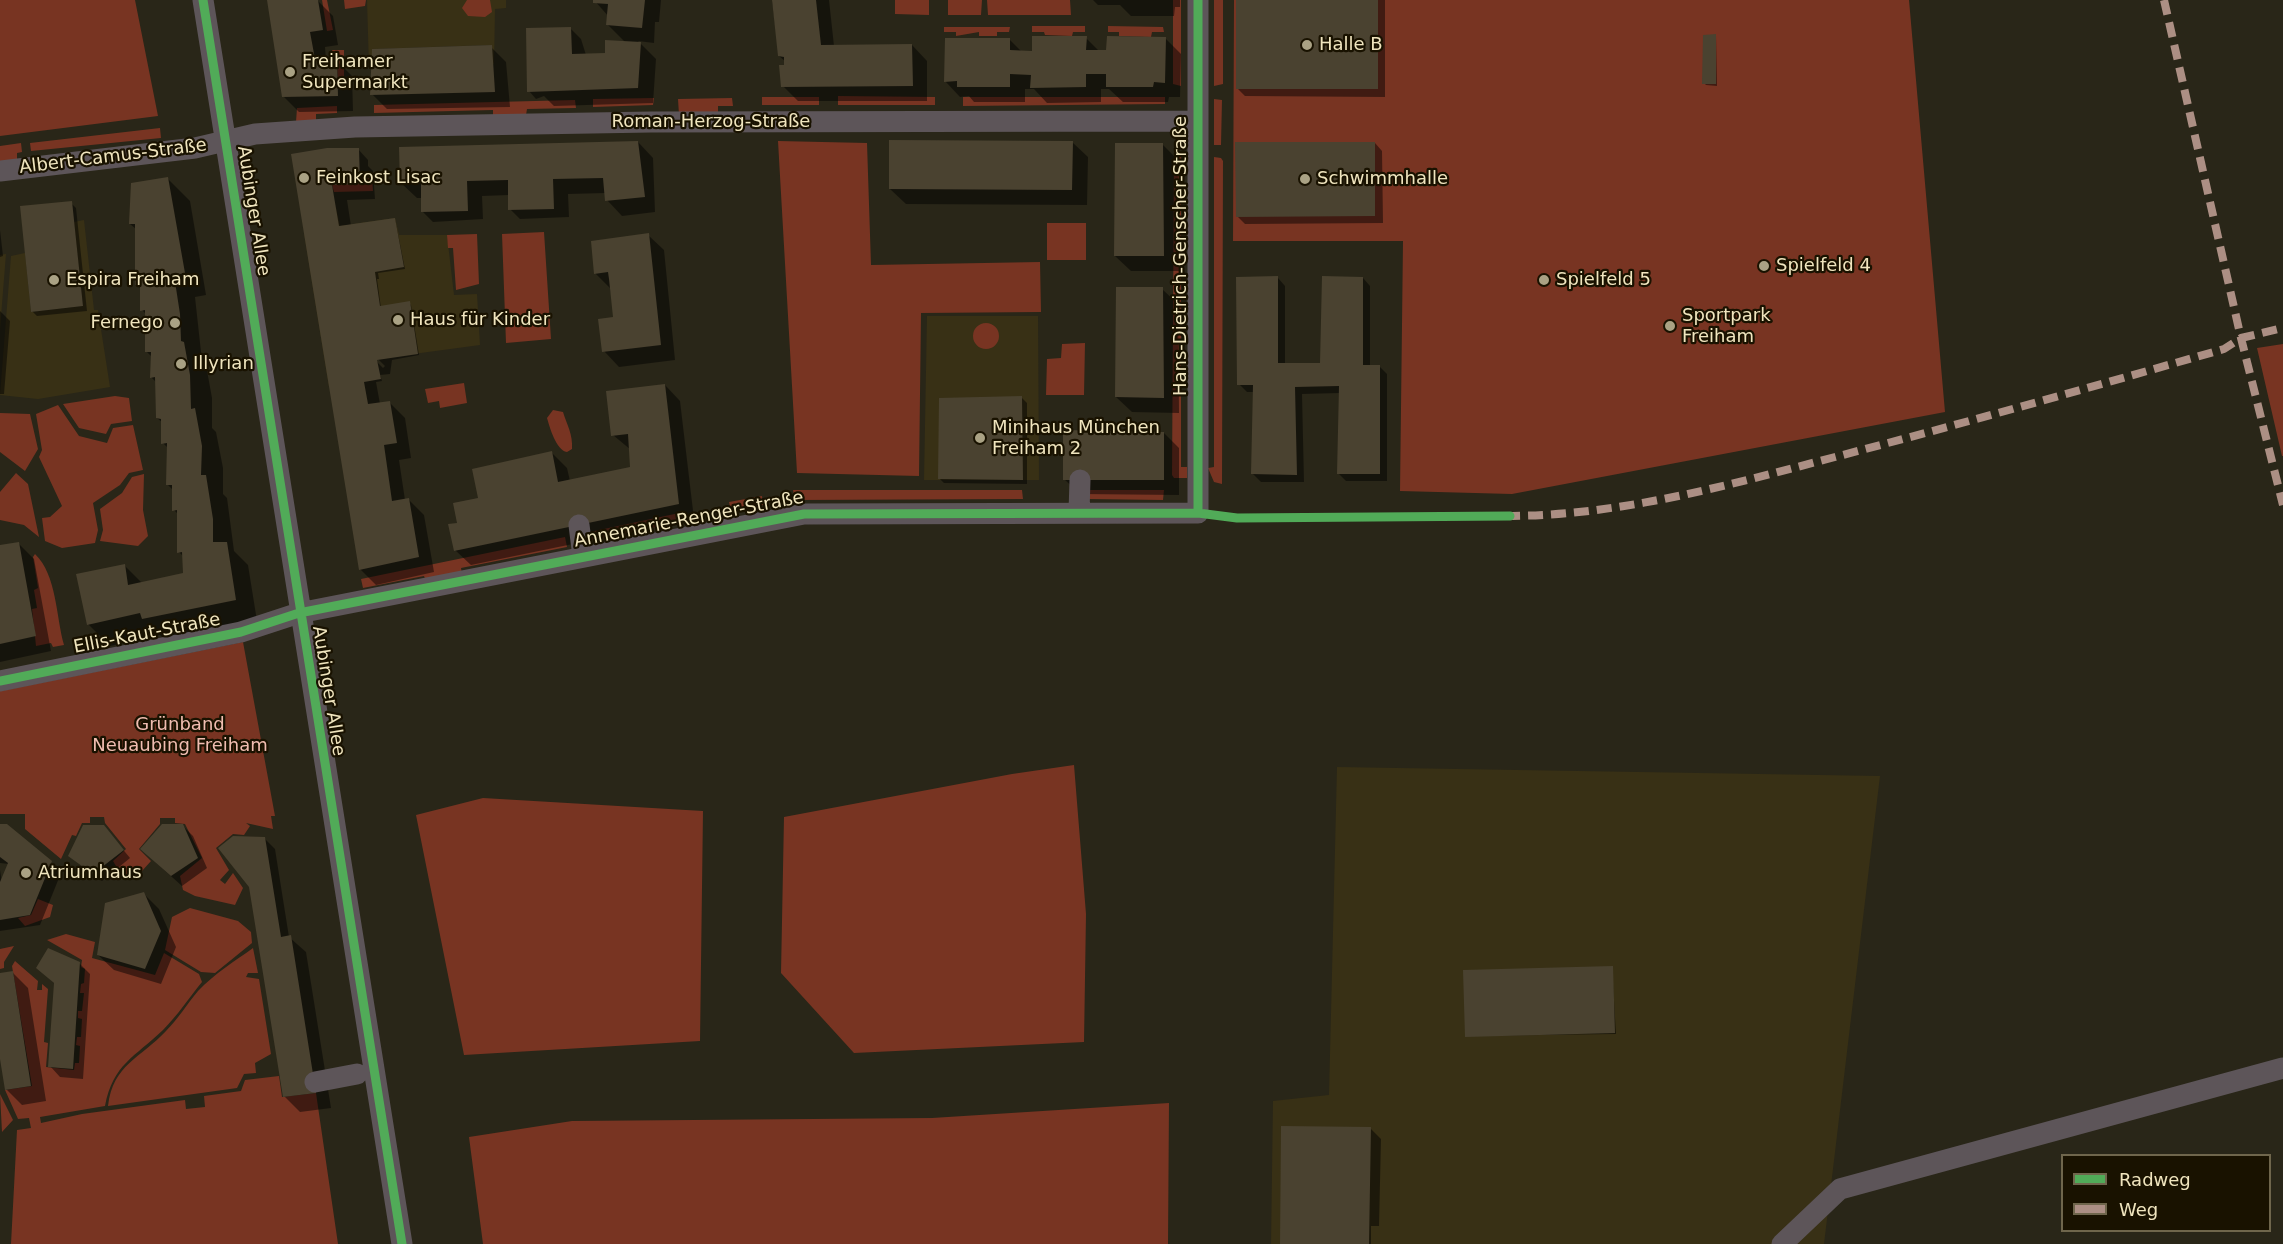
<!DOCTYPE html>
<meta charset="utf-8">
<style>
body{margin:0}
#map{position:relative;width:2283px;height:1244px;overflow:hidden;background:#292618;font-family:"DejaVu Sans",sans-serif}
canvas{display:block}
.legend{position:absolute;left:2061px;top:1154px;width:210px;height:78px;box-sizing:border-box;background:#191200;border:2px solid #6f664c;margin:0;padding:8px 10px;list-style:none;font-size:18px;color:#f0e5be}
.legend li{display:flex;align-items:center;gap:12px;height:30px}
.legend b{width:30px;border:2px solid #6f664c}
</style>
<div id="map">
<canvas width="2283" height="1244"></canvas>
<ul class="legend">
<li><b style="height:8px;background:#51ab58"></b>Radweg</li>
<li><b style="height:8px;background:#ac8f84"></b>Weg</li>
</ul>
</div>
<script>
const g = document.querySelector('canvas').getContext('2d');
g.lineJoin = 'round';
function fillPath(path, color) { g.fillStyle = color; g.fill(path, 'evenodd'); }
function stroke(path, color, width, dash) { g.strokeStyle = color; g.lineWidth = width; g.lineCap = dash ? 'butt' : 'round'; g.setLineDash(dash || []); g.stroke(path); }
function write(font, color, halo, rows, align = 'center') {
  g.font = font + ' "DejaVu Sans",sans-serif'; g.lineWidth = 4.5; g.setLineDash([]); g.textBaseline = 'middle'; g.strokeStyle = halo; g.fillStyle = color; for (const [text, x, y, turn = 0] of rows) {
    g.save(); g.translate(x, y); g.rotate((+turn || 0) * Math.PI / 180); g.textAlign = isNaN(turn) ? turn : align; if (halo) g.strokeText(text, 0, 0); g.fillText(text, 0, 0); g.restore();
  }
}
fillPath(new Path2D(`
 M367,0H506V8L495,9L494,64H492L491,45L372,49V67H369Z
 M336,207L340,226L395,218L399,235H447L454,295L477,294L480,345L376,359L364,382L329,387L304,233L310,232L307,211Z
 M84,220L94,310H98L110,387L38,399L0,395L11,256L25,253L31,312L83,306L74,222Z
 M6,254L2,304L0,331V255Z
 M927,316H1038L1039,480H924Z
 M1337,767L1880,776L1824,1244H1271L1273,1101L1329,1095Z`), '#383015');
fillPath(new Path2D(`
 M0,0H135L158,116L0,136Z
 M322,0H327L333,30L327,31Z
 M344,0H366L365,6L345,9Z
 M467,0H490L492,12L485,17L468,16L462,8Z
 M895,0H929V15L895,14Z
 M948,0H982L981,15H948Z
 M987,0H1070L1071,15H988Z
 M1173,0H1181V86L1173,84Z
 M1214,0H1223V84L1214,86Z
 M1234,0H1909L1945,412L1512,494L1400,491L1403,241H1233Z
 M1032,26H1085V32H1073L1072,36L1045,35L1044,32H1032Z
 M1108,26L1163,27L1164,32H1152L1151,37L1119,36V32H1108Z
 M944,27H1010L1009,32H997V36H979V32L956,36V32H944Z
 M332,50H344V85H338L337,59H332Z
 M838,96L935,97V105H838Z
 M762,97H819V105H762Z
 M963,97H1165V104L963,106Z
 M654,98L653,105L593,107V99Z
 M732,98L733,106H718V114L679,115L678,99Z
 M1214,99L1222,100L1221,145H1214Z
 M575,100L576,108L527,109L526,115L493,116V110L374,113V105Z
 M337,106V113L316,114V120L296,122L297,108Z
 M160,128L161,138L31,151L30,143Z
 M778,141L867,143L871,265L1040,262L1041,312L921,313L919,476L797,473Z
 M21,143L22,152L17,153V160L0,162V146Z
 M1174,157H1181V467H1187V478H1174L1172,475Z
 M1214,157L1221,158L1223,161L1222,484L1214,482L1208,468L1214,467Z
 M360,178H372L373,191L334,192L332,185Z
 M1047,223H1086V260H1047Z
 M544,232L551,339L506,343L502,234Z
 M477,234L479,284L456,290L453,248H448L447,235Z
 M973 336a13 13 0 1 1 26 0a13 13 0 1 1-26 0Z
 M1085,343L1084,395H1046L1047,359L1061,358L1062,344Z
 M2283,344V456H2282L2257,348Z
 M464,383L467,403L440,408L439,401L428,403L425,389Z
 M115,396L129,398L132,421L111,424L106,434L79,428L63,404Z
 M58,405L79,436L107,443L113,428L133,425L143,470L129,473L120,485L93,503L98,530L95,543L62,548L45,541L42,518L50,517L62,506L39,457L42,450L36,414Z
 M553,410L563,412C567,425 573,434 572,449L567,452C556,450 550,428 547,418Z
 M0,413L30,414L38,449L25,471L0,452Z
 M16,473L28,484L39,537L24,525L0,520V492Z
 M144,474L143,510L148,536L138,546L100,541L103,530L100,509L122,493L132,477Z
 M793,490H1022L1023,499L795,500Z
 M1088,490H1164L1163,500L1088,499Z
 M762,496L763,505L731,511L729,502Z
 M684,512L686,521L587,541L585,533Z
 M565,537L567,547L461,568L462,574L426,581L424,576L363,588L361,579Z
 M35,554C57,575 56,617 64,645L53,647L51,643L36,646L32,609L37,608L34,590L38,588L33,557Z
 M243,642L275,816H271L273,829L246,823L250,826L244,835L233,834L216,848L229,870L220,880L225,884L233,873L243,888L235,905L195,896L183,890L180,876L202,858L185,824L175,823V818H160V824L139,849L151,861L142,871L122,876L113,861L126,849L105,823L104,817H90V823H82L76,836L72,835L61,859L25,829V814H0V691Z
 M1074,765L1086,914L1084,1042L854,1053L781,973L784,817L1012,774Z
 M483,798L703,811L700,1041L464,1055L416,815Z
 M38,899L53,905L50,917L25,926L18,918L31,915Z
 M190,908L238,921L251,932L252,943L215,973L201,972L165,950L172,917Z
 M66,934L95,942L92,958L155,975L164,953L199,974L202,982C189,998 177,1016 163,1030C135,1057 113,1064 105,1106L40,1117L41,1123L82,1114L185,1100L186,1109L205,1107L204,1096L241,1091L245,1080L279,1076L282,1097L316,1093L338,1244H11L17,1130L31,1128L29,1118L18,1119L1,1081L5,1090L32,1086L12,966L15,961L38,981L37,990H42V984L48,989L44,1042L48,1043L46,1067L74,1070L75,1063H79L80,1046L76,1045L77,1037H81L82,1019L78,1018V1011H82L84,993H80L81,984L84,983L85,969L81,967L82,960L47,940Z
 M14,946L4,962V968L0,969V949Z
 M253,948L258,973H248L246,977L259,979L271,1054L255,1063L256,1073L244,1074L237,1088L108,1106C113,1064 141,1058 166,1031C178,1019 187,1004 198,991C214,974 235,961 253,948Z
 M0,1094L13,1120L2,1132Z
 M1169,1103L1168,1244H483L469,1137L572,1121L932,1118Z`), '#783422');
fillPath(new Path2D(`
 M268,0H317L333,16L338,45L325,47L326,60H336L352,76L353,111L299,112L283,96Z
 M594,0H661L659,22H655L654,43L638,41L656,59L653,103L554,106L544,96L536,99L529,91L570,28L581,39L586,55H606L626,43L608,25L609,17Z
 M772,0H829L834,46L912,45L927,61V101H798L783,86L786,62L779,56Z
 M1093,0H1180V7H1175L1174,16H1131L1120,5H1098Z
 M1238,0H1385V97L1245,96L1238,89Z
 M1716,36L1717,86L1706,85L1704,83Z
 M1086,38L1100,52L1165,38L1181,54L1180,97H1169L1168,102H1123L1109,89H1101V102L1047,103L1034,89H1025V102H974L969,96L960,97L945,81L1009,39L1022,52H1033Z
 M491,47L506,62L510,107L387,109L372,94Z
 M638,142L653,158L655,212L622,216L607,200L606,193L568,194L569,217L520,219L510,209L509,195L482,196L483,219L433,222L423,212V198H417L401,183Z
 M1072,142L1088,157L1087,205L906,204L890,189Z
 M1375,143L1382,151L1383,223L1245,224L1237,216Z
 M1162,144L1178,160L1179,271H1131L1115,256Z
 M358,149L368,160V166L373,171L375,199L347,200L351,226L395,219L405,269L378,273L379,279H377L381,308L409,303L411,305L419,355L392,360L390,374L380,375L382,381L376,382L380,404L389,402L405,418L411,458L399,460L405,500H409L424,515L434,572L376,585L360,569L302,212ZM372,357H376L385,366L383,368Z
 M168,179L190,201L206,295L195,297L202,361L206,365L212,398V428L216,432L223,468V494L227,498L234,551L248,565L257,621L165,640L160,635L110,646L88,624L124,565L142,583L184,574V557L179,552V515L174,510V491L168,485V448L163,443V423L157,418V383L151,377L152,357L147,352V315L142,310V290L137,285L136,229L130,224Z
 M71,203L76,208L87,311L37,316L32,311Z
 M0,230L3,256L0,257Z
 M648,235L664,250L675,360L619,367L604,351L615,318L610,288L595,273Z
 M1278,278L1285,286V365H1322L1363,278L1370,286V366H1379L1387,374V481H1346L1338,473L1340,393L1302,394L1304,482H1261L1253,474L1254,392H1247L1239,384Z
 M1162,289L1178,304L1179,413L1132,412L1116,397Z
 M0,311L10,321L4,394H0Z
 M665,385L680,401L694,519L471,565L455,550L459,524L480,499L552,453L567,468L570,481L632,469L631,450L613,435Z
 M1022,398L1027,403V484L944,483L939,478Z
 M1164,433L1179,448V495L1080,494L1064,479Z
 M19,544L34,559L51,651L0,662V547Z
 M0,825L61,873L40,925L0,931V870L2,883L9,864L0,863Z
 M183,826L193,836L207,868L182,886L153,860Z
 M111,835L130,858L102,881L70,856Z
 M264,838L275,849L289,937L306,952L331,1108L300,1112L284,1096Z
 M144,894L159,909L176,947L161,984L114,970L98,955Z
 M79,963L90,974L83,1079L60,1077L50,1066L56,985L38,968Z
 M1612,967L1616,1034L1466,1036Z
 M12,972L28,988L46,1101L22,1105L6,1089L0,1050V974Z
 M1371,1129L1381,1139L1379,1226H1371V1244H1281Z`), '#0007');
fillPath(new Path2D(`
 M267,0H318L323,30L310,32L315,59H337L338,96L282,97Z
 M593,0H645L642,28L606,25L608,4L593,3Z
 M772,0H816L821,45L912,44L913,86L781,87L779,65H784V57L778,56Z
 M1236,0H1378V89H1236Z
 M571,27L572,54L605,53V40L641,42L638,88L527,92L526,28Z
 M1716,34V84H1702L1703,35Z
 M1032,36H1087L1086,50H1106L1107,36L1166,37L1165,83L1154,82L1153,87H1106V74H1086V87L1030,88L1031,75L1010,74V87H957V81L944,82L945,38H1010V50L1032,51Z
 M492,45L495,92L370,95L372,49Z
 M889,140L1073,141L1072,190L889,189Z
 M638,141L645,197L605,201L603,178L553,179L554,209L508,210V180L467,181L468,211L421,212V183H400L399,147Z
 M1235,142H1375V216L1236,217Z
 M1115,143H1163L1164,256H1114Z
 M327,148H359L360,184L332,185L339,226L395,218L404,267L375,272L380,306L410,301L418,354L377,360L381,379L364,382L368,404L390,401L397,443L384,445L392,501L409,498L419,557L359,570L291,154Z
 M168,177L185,273L174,275L180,314L181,341L184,342L190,375L191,409L195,408L202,446L201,475H206L213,519V542H227L236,600L142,619L140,613L87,625L76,574L125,564L128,585L183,573L182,552L177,553V510L172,511V485H166L167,443L161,444V419L156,418L155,377L150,378L151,352H145V310L140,311V285H135V224H129L131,183Z
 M72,201L83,306L31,312L20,206Z
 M649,233L661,345L602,352L598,319L613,317L609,279L608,272L594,274L591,241Z
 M1278,276V363H1320L1322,276L1363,277V365H1380V474H1337L1339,386L1295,387L1297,475L1251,474L1253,385H1237L1236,277Z
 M1116,287H1163L1164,398L1115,397Z
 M665,384L679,504L454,551L448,524L457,523L453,503L478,498L472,469L552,451L558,482L630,467L628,434L611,436L606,391Z
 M1022,396L1023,480L938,479L939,398Z
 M1063,430L1164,432V480H1063Z
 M19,542L36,636L0,644V545Z
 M0,824H7L52,861L30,915L0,920V882L8,863L0,857Z
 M162,824H183L198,858L171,876L140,849Z
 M83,825H104L124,850L93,874L68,856Z
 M233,836L265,837L281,937L291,935L316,1093L283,1097L249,887L218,848Z
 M144,892L161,931L145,969L97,955L105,903Z
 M48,948L80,962L73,1069L48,1067L54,983L36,968Z
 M1613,966L1615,1033L1465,1037L1463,970Z
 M13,971L31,1086L5,1090L0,1059V973Z
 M1281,1126L1371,1127L1369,1244H1280Z`), '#4a4230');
stroke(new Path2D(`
 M203,0L402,1244
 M0,171L195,148L255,134L355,127L651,122L1198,121
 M1079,512L1080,480
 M579,525L583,557
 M0,681L241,632L299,613L804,514L1198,513V0
 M315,1082L357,1074
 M1782,1244L1840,1189L2283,1068`), '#5d5559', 21);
stroke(new Path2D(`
 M2164,0L2241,338L2283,505
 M1505,516C1619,516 1725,486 1835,457C1965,423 2095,386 2224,349L2241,338L2283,328`), '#ac8f84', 8, [15, 8]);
stroke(new Path2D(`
 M203,0L402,1244
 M1198,513V0
 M0,681L241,632L299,613L804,514L1198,513L1237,518L1510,516`), '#51ab58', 9);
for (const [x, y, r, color] of [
 [1307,45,6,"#aaa284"],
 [290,72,6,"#aaa284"],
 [304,178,6,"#aaa284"],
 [1305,179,6,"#aaa284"],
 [1764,266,6,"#aaa284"],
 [54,280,6,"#aaa284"],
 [1544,280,6,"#aaa284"],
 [398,320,6,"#aaa284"],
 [175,323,6,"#aaa284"],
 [1670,326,6,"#aaa284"],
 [181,364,6,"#aaa284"],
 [980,438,6,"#aaa284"],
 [26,873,6,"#aaa284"]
]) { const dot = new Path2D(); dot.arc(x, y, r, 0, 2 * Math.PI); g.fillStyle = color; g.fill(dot); stroke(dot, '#191200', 2); }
write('18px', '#f0e5be', '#191200', [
 ["Halle B",1319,45],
 ["Freihamer",302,62],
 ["Supermarkt",302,83],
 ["Feinkost Lisac",316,178],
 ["Schwimmhalle",1317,179],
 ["Spielfeld 4",1776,266],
 ["Espira Freiham",66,280],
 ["Spielfeld 5",1556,280],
 ["Sportpark",1682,316],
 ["Freiham",1682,337],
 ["Haus für Kinder",410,320],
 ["Fernego",163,323,"right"],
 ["Illyrian",193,364],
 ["Minihaus München",992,428],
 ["Freiham 2",992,449],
 ["Atriumhaus",38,873]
], 'left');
write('18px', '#f0e5be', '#191200', [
 ["Roman-Herzog-Straße",711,122],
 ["Albert-Camus-Straße",113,157,-7],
 ["Aubinger Allee",253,211,81],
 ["Hans-Dietrich-Genscher-Straße",1181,256,-90],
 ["Annemarie-Renger-Straße",689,520,-11],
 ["Ellis-Kaut-Straße",147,634,-11],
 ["Aubinger Allee",328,691,81]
]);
write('18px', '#f0bdb0', '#191200', [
 ["Grünband",180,725],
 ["Neuaubing Freiham",180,746]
]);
</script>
